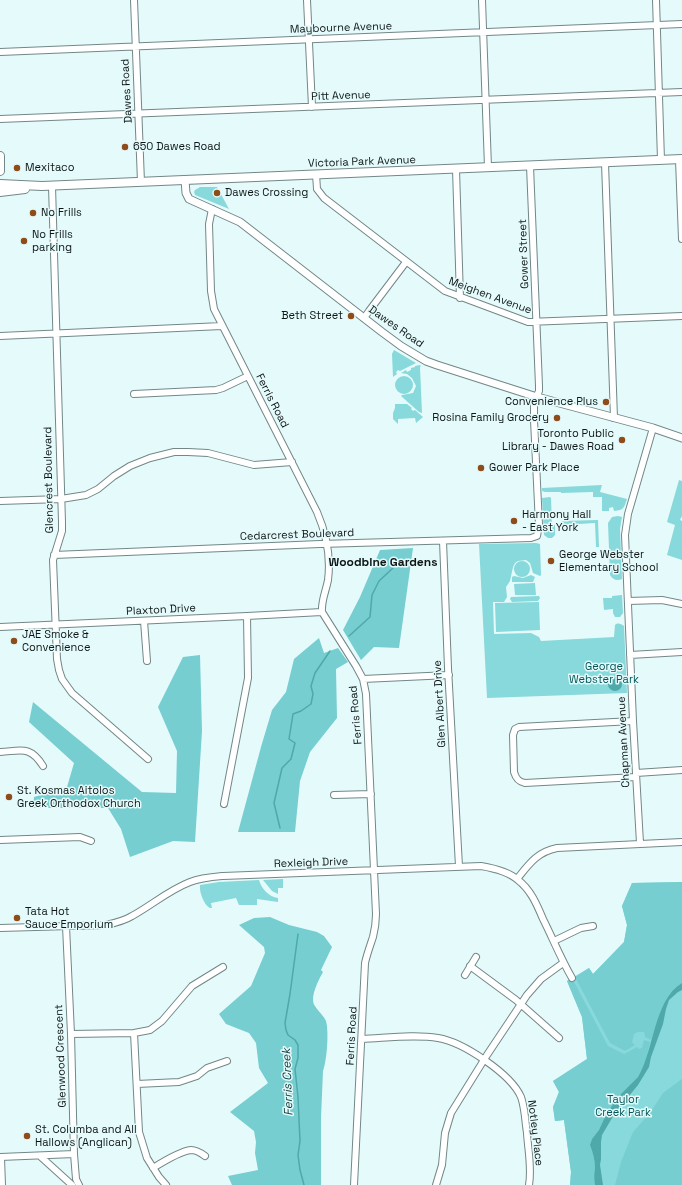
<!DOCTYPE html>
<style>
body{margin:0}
canvas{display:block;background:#e5fafb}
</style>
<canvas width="682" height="1185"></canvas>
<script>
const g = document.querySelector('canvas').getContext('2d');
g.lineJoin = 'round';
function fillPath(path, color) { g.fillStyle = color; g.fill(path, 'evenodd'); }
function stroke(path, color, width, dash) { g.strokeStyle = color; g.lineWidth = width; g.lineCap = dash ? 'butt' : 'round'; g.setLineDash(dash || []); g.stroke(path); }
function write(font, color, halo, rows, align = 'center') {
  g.font = font + ' "Space Grotesk",sans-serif'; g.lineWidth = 3; g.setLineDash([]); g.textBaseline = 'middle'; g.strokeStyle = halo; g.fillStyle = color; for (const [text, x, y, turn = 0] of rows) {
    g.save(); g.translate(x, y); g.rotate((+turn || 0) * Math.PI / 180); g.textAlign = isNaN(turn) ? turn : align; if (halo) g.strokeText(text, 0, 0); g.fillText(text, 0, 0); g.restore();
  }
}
fillPath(new Path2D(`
 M200,187H217L229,209L195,195L194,192L195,190Z
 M394,350L416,363L400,371L398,370L396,372L397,374L393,377L392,354Z
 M420,365L421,366L420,367L422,413L419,412L401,396L402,395L413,393L416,386L412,378L407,374L401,373L406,370L407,372L411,370V368L415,367V366Z
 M395 385a9 9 0 1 1 18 0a9 9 0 1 1-18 0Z
 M395,404H407L412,408L411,409L413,411L415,410L423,417L416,423L415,418L398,419V424L393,419V413L395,408Z
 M679,480L682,481V516L680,520L682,521V560L667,555L675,525L667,522Z
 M602,485L600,492L627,499C624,508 624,510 614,511L613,507L609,508V511H602V497H593V492L561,493V492H545L542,491V488Z
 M550,497L551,498L552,525H555V535L552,538H548L544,535L542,498Z
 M618,516L622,517L620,529L622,579C617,581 613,580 610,575L608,523L612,517Z
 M598,520L599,547H596L595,523L562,525V521Z
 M536,543L540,544L541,575L540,576L533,573L530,563L526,560L518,561L515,563L513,567L510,581L506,587L507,597L504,602H493L494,634L531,633L539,637L541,641L614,637L615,625C618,622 621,624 624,626L627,693L487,698L479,544Z
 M514 569a8 8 0 1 1 16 0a8 8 0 1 1-16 0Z
 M531,575L535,577L533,582H512V577L514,576L523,578Z
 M535,583L536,595H515L514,584Z
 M622,595L623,613L620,617H615L613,613V609L604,610L603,598H612V596Z
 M539,596L540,598L538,601L512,602L510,599L511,597Z
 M539,602L540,630L496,632L495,603Z
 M283,879V888H278V894L272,891L263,880Z
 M259,880C261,888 269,897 278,898V902L257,899V905H239L236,898L211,903L212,908H210C204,905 199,892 200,885L219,882Z
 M682,882V1185H570L571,1172L564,1120L555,1121L553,1107L559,1092L553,1081L587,1059L582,1017L567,981L589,968L593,974L624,942L627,925L622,906L632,883Z`), '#88d9db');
fillPath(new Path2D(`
 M413,548L399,648L374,647L361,660L343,630L360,597L380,550Z
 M319,638L324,653L338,648L348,662L336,669L337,718L310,752L300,781L295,832H238L261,747L272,710L286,692L294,659Z
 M200,655L202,731L195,842L173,841L130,857L121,829L108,808H33L34,797L67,787L74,763L29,722L33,702L142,792L176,793L177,751L158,707L183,657Z
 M682,882V983C661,995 660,1020 651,1040L645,1037V1035L644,1032H637L634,1034L632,1042L635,1045L625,1051L610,1043L575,977L589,968L593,974L624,942L627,925L622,906L632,883Z
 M270,917L289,925L317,932L324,936L332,947L321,970L323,972C319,979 309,998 315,1006C318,1011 324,1016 326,1021C329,1032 327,1060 323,1071L321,1118V1185H232L228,1176L258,1170L255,1153L256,1142L254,1131L230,1112L268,1083L259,1068L256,1043L249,1033L226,1024L219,1014L251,986L265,953L264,947L239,925L254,918Z
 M572,978L608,1046L624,1054L637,1047L639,1049L642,1048L644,1040L650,1042L645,1064L638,1077L617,1098L605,1117L599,1130L592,1139L590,1145C593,1153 595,1160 595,1168C594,1175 594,1179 595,1185H570L571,1172L564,1120L555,1121L553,1107L559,1092L553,1081L587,1059L582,1017L567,981Z
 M682,1079V1185H615L621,1162L633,1132L650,1113L663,1093Z`), '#76ced0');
fillPath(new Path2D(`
 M608 684a7 7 0 1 1 14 0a7 7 0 1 1-14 0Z
 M682,983V990L678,992L669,1000L666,1009L663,1024L651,1057L649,1067L638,1085L615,1113L602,1135L601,1142V1159L600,1165L603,1185H595C594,1179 594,1175 595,1168C595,1160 593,1153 590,1145L592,1139L599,1130L605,1117L617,1098L638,1077C654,1051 654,999 682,983Z`), '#4fa8aa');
stroke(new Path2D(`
 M349,636L370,617L372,595L379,581L393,568
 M280,828L274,803L282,768L291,759L295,743L289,739L293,714L301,711L311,704L313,694L311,686L315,673L330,651
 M298,934L290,994L285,1023L286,1030L288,1035L295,1040L298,1045V1058L295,1069L298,1097L300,1141L298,1155L300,1170L304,1185`), '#4fa8aa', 1.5);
const minor = new Path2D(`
 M134,0L141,182
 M307,0L312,107
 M482,0L488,167
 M656,0L661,160
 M0,52L682,24
 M0,119L682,92
 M679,160L682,239
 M605,163L614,418
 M456,169L460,298
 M316,174L317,189L324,198L445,291L528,322L682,316
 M52,186L62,522V531L53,560L57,659L59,670L62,679L72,693L148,759
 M212,209L209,224L211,291L214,309L317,512C326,533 331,557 328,580C326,591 321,601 322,612L356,666L363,679L366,694L376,914C376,921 375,929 373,937C370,946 367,954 365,963L354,1185
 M364,318L369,311L406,262
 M0,336L222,326
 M134,394L216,390L223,388L248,376
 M0,501L61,499L86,495L98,489L114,476L130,466L150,458L174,452H188L208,453L254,465L292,462
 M443,541L448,668L459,866
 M54,555L320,544L531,538L537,536L539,525L534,420V403L539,391V386L530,166
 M628,601L662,600L682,604
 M144,621L147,661
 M0,627L247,616L322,612
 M630,655L682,652
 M363,679L449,675
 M633,721L519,727L515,729L513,735L514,772C516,779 519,782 525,783L636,777
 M0,752C21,751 30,745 43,766
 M636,773L682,770
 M334,795L371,794
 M224,804L248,678L247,616
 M0,840L80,837L91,841
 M640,843L633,721L625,535L628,514L653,428
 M517,879C529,864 537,852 557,848L682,842
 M66,926L71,1034L74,1154L76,1179L79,1185
 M0,928L106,925C115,923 124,921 132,916C152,905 169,890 190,882C200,878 212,877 223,876L481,866C493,868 509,872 518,880C531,890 537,905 543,919C553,939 561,959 572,978
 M554,941L581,928L593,926
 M470,966L516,1000L559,1038
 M465,975L476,957
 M134,1033L139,1132L147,1158L159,1177L166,1185
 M71,1034L134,1033L150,1030L162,1021L192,986L223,967
 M362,1039C386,1038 414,1034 438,1038C463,1042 511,1074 521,1097C525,1108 525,1121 527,1133C528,1150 532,1168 529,1185
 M137,1084L179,1082L197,1076L207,1068L227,1061
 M40,1156L72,1185
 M0,1157L74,1154
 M153,1168C161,1163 181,1151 191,1150C197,1150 201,1153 205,1156
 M436,1185L442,1165L445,1133L451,1113L487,1055L527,995L541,979L563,963`);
const tertiary = new Path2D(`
 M185,180L186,193L189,199L240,222L382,332L401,346L426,361L437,365L537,397L653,428L682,438`);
const secondary = new Path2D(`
 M0,156V171
 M0,184L42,186L682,159
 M0,192L25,189
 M0,1158L1,1185`);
stroke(minor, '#738787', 8);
stroke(tertiary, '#738787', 9);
stroke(secondary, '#738787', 10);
stroke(minor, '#fff', 6);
stroke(tertiary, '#fff', 7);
stroke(secondary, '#fff', 8);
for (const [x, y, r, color] of [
 [125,147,4,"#8e4c1b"],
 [17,168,4,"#8e4c1b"],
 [217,193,4,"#8e4c1b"],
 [33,213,4,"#8e4c1b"],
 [24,241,4,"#8e4c1b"],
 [351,316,4,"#8e4c1b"],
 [606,402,4,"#8e4c1b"],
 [557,418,4,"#8e4c1b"],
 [622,440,4,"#8e4c1b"],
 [481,468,4,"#8e4c1b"],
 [514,521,4,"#8e4c1b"],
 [551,561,4,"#8e4c1b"],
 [14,641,4,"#8e4c1b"],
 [9,797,4,"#8e4c1b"],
 [17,918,4,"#8e4c1b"],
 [27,1136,4,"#8e4c1b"]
]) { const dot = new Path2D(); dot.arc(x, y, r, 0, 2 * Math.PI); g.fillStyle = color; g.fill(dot); stroke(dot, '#e5fafb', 1.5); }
write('11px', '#0e1616', '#e5fafb', [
 ["Maybourne Avenue",341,28,-2],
 ["Dawes Road",127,91,-93],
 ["Pitt Avenue",341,96,-2],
 ["Victoria Park Avenue",362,162,-2],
 ["Gower Street",524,254,-92],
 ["Meighen Avenue",490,296,20],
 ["Dawes Road",396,327,35],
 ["Ferris Road",272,401,63],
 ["Glencrest Boulevard",49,480,-91],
 ["Cedarcrest Boulevard",297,535,-2],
 ["Plaxton Drive",161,610,-3],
 ["Glen Albert Drive",440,704,-93],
 ["Ferris Road",356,715,-95],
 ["Chapman Avenue",624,742,-93],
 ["Rexleigh Drive",311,863,-2],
 ["Ferris Road",352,1036,-87],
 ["Glenwood Crescent",61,1056,-92],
 ["Notley Place",535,1133,83]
]);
write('11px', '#0e1616', '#e5fafb', [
 ["650 Dawes Road",133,147],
 ["Mexitaco",25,168],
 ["Dawes Crossing",225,193],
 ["No Frills",41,213],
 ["No Frills",32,235],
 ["parking",32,248],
 ["Beth Street",343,316,"right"],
 ["Convenience Plus",598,402,"right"],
 ["Rosina Family Grocery",549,418,"right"],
 ["Toronto Public",614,434,"right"],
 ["Library - Dawes Road",614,447,"right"],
 ["Gower Park Place",489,468],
 ["Harmony Hall",522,515],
 ["- East York",522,528],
 ["George Webster",559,555],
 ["Elementary School",559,568],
 ["JAE Smoke &",22,635],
 ["Convenience",22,648],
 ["St. Kosmas Aitolos",17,791],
 ["Greek Orthodox Church",17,804],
 ["Tata Hot",25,912],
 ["Sauce Emporium",25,925],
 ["St. Columba and All",35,1130],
 ["Hallows (Anglican)",35,1143]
], 'left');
write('11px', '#055759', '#e5fafb', [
 ["George",604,667],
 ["Webster Park",604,680],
 ["Taylor",623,1100],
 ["Creek Park",623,1113]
]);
write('bold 12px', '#0e1616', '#e5fafb', [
 ["Woodbine Gardens",383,563]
]);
write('italic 12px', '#133e3f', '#e5fafb', [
 ["Ferris Creek",288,1082,-92]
]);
</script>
